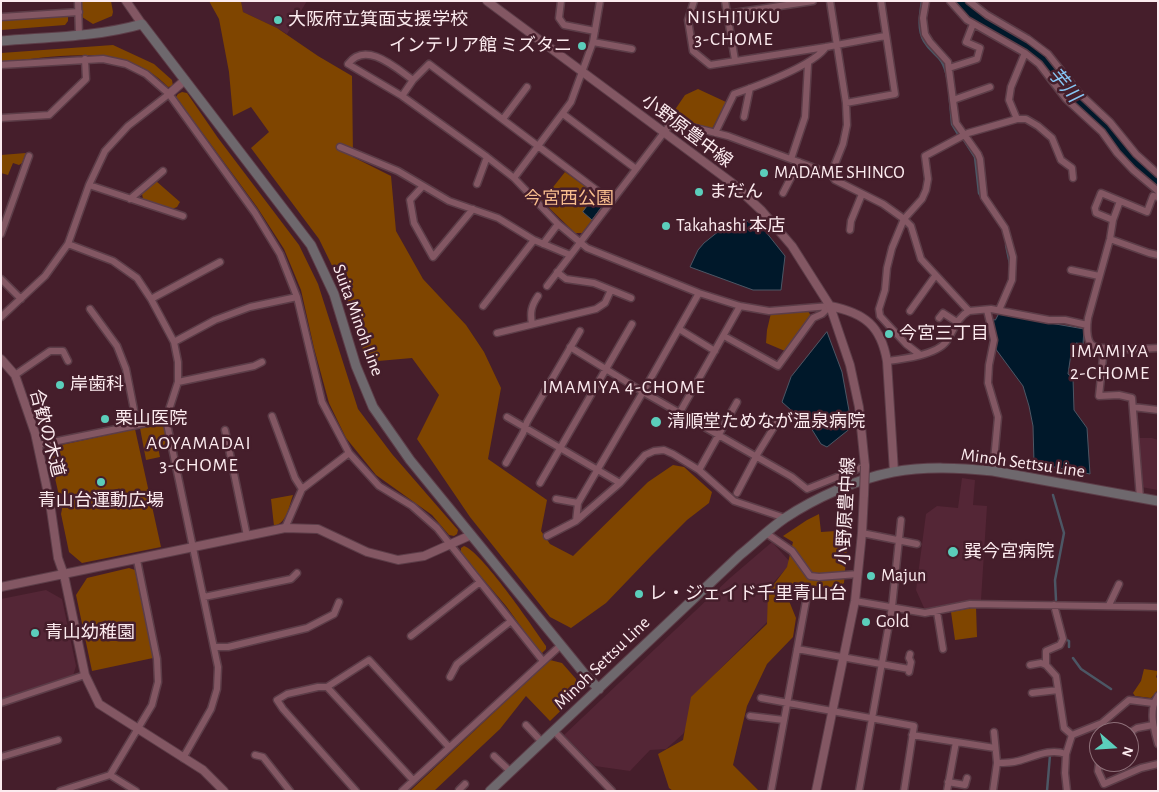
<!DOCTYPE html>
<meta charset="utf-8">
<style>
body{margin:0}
#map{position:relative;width:1159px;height:792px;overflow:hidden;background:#451e2b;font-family:"Alegreya Sans",sans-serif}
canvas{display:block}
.frame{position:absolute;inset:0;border:2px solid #fcebef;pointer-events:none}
.north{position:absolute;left:1089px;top:722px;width:50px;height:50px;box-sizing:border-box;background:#451e2b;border:1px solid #8e7079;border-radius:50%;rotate:109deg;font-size:14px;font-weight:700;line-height:20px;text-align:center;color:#fcebef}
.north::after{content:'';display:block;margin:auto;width:18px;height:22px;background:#5bcebb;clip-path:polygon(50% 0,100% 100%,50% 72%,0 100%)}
</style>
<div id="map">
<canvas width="1159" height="792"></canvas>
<div class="frame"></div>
<div class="north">N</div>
</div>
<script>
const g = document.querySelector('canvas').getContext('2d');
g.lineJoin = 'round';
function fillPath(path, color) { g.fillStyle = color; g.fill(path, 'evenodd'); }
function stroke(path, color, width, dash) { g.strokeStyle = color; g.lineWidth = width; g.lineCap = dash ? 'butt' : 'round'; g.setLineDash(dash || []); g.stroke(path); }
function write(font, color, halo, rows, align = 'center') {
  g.font = font + ' "Alegreya Sans","Noto Sans JP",sans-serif'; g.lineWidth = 5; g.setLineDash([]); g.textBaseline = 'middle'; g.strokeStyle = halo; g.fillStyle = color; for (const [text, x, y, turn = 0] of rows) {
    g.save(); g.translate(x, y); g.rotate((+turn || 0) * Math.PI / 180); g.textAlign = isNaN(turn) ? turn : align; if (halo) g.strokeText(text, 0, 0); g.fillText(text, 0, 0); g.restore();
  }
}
fillPath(new Path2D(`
 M241,1H307L287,34L277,28L243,12Z
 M1137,438H1152L1158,440V490L1141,487Z
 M962,478L975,480L973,505L987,506L981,600H971L925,610L916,590L926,514L937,506L958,508Z
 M772,542L791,563L766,591L772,617L692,697L694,712L683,734L666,749L650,750L630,771L595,766L564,735L730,578Z
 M46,590L62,599L76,666L73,676L1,699V599Z`), '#542636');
fillPath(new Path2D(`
 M81,1H111L113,12L112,16L93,24L82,17Z
 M209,1H241L243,12L277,28L318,56L352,76L353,157L391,176L396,231L423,279L466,325L484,352L501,388L488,459L547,500L541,531L550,544L573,556L648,482L673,465L684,467L712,492L709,503L687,520L652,555L606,603L571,628L550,617L470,517L417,439L439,395L412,358L367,362L342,286L319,239L251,148L269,132L251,107L233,116L229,72L219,19Z
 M56,17H68V21L65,25L1,30V21Z
 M113,45L154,64L172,80L173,86L168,87C125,41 57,57 1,62V53Z
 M698,89L726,102L712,129L668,120L685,95Z
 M182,92L187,93L218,138L299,245L318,284L358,409L392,454L458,530L457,534L454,536L449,535L432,515L376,475L346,438L329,403L314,348L301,290L284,249L257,207L176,97L178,94Z
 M26,153L22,163L19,165L13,163L8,175L1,173V155Z
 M565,172L596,194L583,212L592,220L582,233H575L542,201Z
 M156,181L180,202L177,207L172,209L143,199L142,194Z
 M808,311L811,316L785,351L766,343L767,330L771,313Z
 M160,424L164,427L167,441L164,445L158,447L160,457L146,460L140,428Z
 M135,429L161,547L82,563L69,552L61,514L62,509L50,456L52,447Z
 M293,495C289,506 287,523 274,526L271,499Z
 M819,514L821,532L836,531L847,547L844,583L834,590L794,582L787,596L796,618L793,637L767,664L747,706L733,765L759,791H673L669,788L658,754L683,740L691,697L767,624L768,592L787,567L793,542L783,536L807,520Z
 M464,546C481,551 533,627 546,646V649L541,654L506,606L461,553V548Z
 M129,568L135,570L153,658L92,671L76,595L87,578Z
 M976,607L977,637L955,640L951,612Z
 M550,660L562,663L576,679V696L550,721L526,696L500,729L434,791H410Z
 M1144,669L1158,671L1156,677L1158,679V690L1151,698L1135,696L1133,693L1141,681Z`), '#7f4500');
const water = new Path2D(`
 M596,194L602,198L603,205L592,220L583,212Z
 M732,220L758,222L785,256L781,290H753L690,267L698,250L704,243L719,231L725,224Z
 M999,314L1084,329L1083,344L1076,343L1072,347L1068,374L1073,378L1074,410L1087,428L1090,474L1034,463L1033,426L1029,406L1023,386L995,348L991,319L995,320Z
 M827,332L842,372L852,427L827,447L821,444L811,428L782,402L791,377Z`);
fillPath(water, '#00182a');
stroke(water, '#4c5765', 1);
stroke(new Path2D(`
 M922,1C920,14 917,29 924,41C934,58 942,53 947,77
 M949,90L952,124L958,134
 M964,140L975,157L979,193L990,211
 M1006,245L1010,264
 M1053,495L1064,533L1055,580L1056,600
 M1065,639L1069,641V647
 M1073,658L1081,669L1111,689
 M1047,791L1050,755`), '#4c5765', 2.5);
stroke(new Path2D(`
 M958,1L974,16L1027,48L1042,59L1075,100L1102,125L1135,164L1158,184`), '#00182a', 14);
const minor = new Path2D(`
 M78,1L79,35
 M561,1L559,18L564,25L595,31
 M694,1L688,20L693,51L710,65L826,47L885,36
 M725,1L735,60
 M830,1L846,103L847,125L843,144L831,174
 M926,1L923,18L925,34L930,42L948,62L956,123L978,154L980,159L984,197L1005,228L1013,257L1012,280L999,310
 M950,1L967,20L1025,53L1039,64L1066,99L1102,132L1117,153L1133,170L1158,191
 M969,1L987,15L1028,39L1048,54L1079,93L1110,122L1136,154L1158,174
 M727,14L813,1
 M1,17L79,12
 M593,42L632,49
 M1,65L103,59L126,64L146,74L169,94L255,213L280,254L297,297L322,402L349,453L379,486L412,506L437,528L543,661
 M949,68L977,59L980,48L966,42L973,24
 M413,80C396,68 366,40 348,64L402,96L487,157L514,178L558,224L587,248L699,293L740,306L769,311L830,306
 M402,96L413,80L429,64L611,201
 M953,100L990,87
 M846,103L895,94L881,1
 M563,114L636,169
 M744,117L750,88
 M1,118L49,115L86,79L85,59
 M503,119L527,87
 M1017,119L1009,100L1011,87L1025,53
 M715,133L734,94C757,86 813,66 826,47
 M340,147L398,171L449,201L498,218L534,240L570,255
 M791,159L805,117L808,64
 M514,178L571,102L593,42L600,1
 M477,184L487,157
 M89,185L183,216
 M423,186L410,200L414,223L433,257L473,209
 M783,193L799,162
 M130,199L163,171
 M1120,201L1113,220L1110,239L1088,318C1087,325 1086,340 1092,345C1100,351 1146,349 1158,348
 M1113,220L1096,213L1095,208L1101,193L1147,212L1153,196L1158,197
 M850,230L851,221L862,194
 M1,234L29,156
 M1110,239L1149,253L1158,255
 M68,244L113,261L137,278L151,299L174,342L178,362V382L166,419L218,667L217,689L211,709L183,758
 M543,244L558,224
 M1071,270L1099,276
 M557,272L566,279L594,283L631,298
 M1,279L21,299
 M547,286L672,122L728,136L831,174L835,180L883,204L904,219L911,226L921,259L969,311L991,309L1049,320H1065L1087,325
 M151,299L220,262
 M483,306L534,240
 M90,309L117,346L126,369L137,425
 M987,310L994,340L989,365L988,383L998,417L993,471
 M910,311L935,276
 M1,317L45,276L68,244L89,185L105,151L128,126L169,94
 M939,318L943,313L957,322
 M532,324C530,313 531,306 538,296
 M679,329L715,351
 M497,333L596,309L605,303L611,290
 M724,336L778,366L813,318L822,314L830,306
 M174,342L215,320L250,307L297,297
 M570,347L643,392L792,477L807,489L865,466
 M1104,348L1099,396L1119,395L1132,398L1140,498
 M919,354L906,344L880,316L879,309L885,290L887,268L892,248L904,219L922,199L926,190L928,179L925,156L968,133L1017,119H1026L1038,126L1052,138L1061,160L1072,168L1073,178
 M887,361C903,359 936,355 946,342C954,331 956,318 969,311
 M15,375L50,351H63L68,361
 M178,382L254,366L262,362
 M1133,407L1158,410
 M680,412L740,306
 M272,416L295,478L302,489
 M507,417L620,483
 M225,430L247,536
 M38,445L166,419
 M506,463L523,433L527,422L580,331
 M699,470L737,402
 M540,483L632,324
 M737,493L758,453L779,419
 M556,499L578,503
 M576,521L578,503L643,392L699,293
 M285,528L302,489L349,453
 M766,533L792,551L810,576L819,577L858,574
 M862,533L917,544
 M547,536L576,521L620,483L645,455L654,451L664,450L673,454L699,470L734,501L785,518
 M204,597L291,579L297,573
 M855,601L925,613L970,604L1158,607
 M1109,605L1119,584
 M937,612L943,649
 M411,636L480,582
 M214,647H228L307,628L334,614L339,602
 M797,649L909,669
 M1046,665V651L1060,645L1063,639L1054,605
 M909,672L911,662L909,658L910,654
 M450,677L457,664L511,621
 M327,687L413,780
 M1032,693L1058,690
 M1158,696C1148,710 1154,729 1158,744
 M761,698L914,726L904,791
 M1,703L85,675
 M750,716L784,720
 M526,725L542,742
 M554,731L612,791
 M1129,733L1137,728L1153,725
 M912,735L995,748
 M1072,735L1102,723L1129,700L1153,703
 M1066,754L1065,773L1067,791
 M255,755L263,757L290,791
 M494,756L511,772
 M1,757L58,740
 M1099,762L1098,771L1104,784L1141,768L1158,764
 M997,763C1004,763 1011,763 1018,761C1034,757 1049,748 1066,754L1072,735L1064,728L1056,676L1046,665L1041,663L1030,665
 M110,775L136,791
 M948,782L965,785L967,778
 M459,790L465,784
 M60,791L110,775L152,705L158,682L157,659L137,560
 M356,791L283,709L277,700L287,694L318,687H327L369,660L449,747
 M402,791L561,645
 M771,791L808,590
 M859,791L892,607L901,520
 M947,791L956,742
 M993,791L997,763L994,732`);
const tertiary = new Path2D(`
 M126,1L142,24
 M487,1L731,182L762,211L792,246L830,306L850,365L859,407L865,466
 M169,94L185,80
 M830,306C865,313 881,326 887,361L894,472
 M1,359L15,375L35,433L50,503L58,558L64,575L85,675L99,704L203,770L224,791
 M1,587L285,528L318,529L367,552L398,560L424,556L471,535
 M816,791L855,601L862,533L864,494`);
const secondary = new Path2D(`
 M1,41C48,37 97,37 142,24L311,245L334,294L356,366L373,407L410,460L587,677L599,689
 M490,791L740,555C755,543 769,529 785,518C815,498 857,479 893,472C926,466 960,468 993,471L1158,501`);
stroke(minor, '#5c3d48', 9);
stroke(tertiary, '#5c3d48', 10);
stroke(secondary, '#5c3d48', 11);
stroke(minor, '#835763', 6);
stroke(tertiary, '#835763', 8);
stroke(secondary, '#6e686d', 9);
const tertiaryBridge = new Path2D(`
 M864,494L865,466`);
stroke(tertiaryBridge, '#5c3d48', 10, []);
stroke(tertiaryBridge, '#835763', 8);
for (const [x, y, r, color] of [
 [278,20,5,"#5bcebb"],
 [582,46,5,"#5bcebb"],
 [764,173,5,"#5bcebb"],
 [699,192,5,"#5bcebb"],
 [666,226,5,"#5bcebb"],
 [889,334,5,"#5bcebb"],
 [60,385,5,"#5bcebb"],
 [105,419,5,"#5bcebb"],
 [656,422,6,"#5bcebb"],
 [101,482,5,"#5bcebb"],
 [953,552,6,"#5bcebb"],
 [871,576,5,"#5bcebb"],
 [639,594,5,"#5bcebb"],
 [866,622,5,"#5bcebb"],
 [35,633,5,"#5bcebb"]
]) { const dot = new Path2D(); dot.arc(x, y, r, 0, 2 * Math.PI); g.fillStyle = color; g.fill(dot); stroke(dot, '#451e2b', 2); }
write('18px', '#fcebef', '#451e2b', [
 ["大阪府立箕面支援学校",288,20],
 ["インテリア館 ミズタニ",572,46,"right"],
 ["MADAME SHINCO",774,173],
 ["まだん",709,192],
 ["Takahashi 本店",676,226],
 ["今宮三丁目",899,334],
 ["岸歯科",70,385],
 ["栗山医院",115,419],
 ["清順堂ためなが温泉病院",667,422],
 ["青山台運動広場",101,501,"center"],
 ["巽今宮病院",964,552],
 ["Majun",881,576],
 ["レ・ジェイド千里青山台",649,594],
 ["Gold",876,622],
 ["青山幼稚園",45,633]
], 'left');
write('18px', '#fcebef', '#451e2b', [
 ["小野原豊中線",687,131,37],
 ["Suita Minoh Line",358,320,70],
 ["合歓の木道",47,433,75],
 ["Minoh Settsu Line",1023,463,8],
 ["小野原豊中線",846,511,-87],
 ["Minoh Settsu Line",602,663,-44]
]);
write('18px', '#f7bd8d', '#451e2b', [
 ["今宮西公園",569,199]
]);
g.letterSpacing = '1px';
write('19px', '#fcebef', '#451e2b', [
 ["NISHIJUKU",734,17],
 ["3-CHOME",734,39],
 ["IMAMIYA",1110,351],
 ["2-CHOME",1110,373],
 ["IMAMIYA 4-CHOME",624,387],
 ["AOYAMADAI",199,443],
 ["3-CHOME",199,465]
]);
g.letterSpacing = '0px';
write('italic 19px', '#87c6f5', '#451e2b', [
 ["芋川",1064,85,50]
]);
</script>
